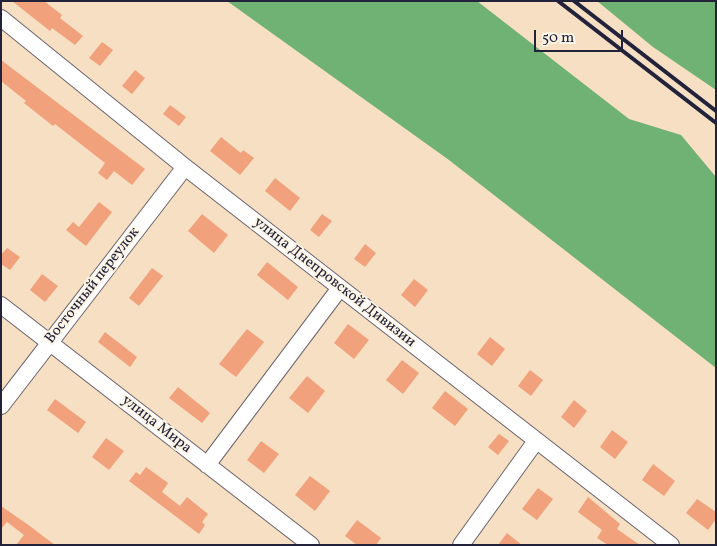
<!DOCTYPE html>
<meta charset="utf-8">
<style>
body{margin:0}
#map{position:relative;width:717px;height:546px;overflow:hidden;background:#f6dfc3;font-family:Vollkorn,serif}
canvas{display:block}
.frame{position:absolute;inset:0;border:2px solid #22223b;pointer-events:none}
.scale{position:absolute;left:534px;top:30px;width:89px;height:22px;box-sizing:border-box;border:2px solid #22223b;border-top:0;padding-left:6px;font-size:15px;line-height:18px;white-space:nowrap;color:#22223b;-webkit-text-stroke:4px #fcf5e5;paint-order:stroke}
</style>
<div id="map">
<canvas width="717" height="546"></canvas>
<div class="frame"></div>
<div class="scale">50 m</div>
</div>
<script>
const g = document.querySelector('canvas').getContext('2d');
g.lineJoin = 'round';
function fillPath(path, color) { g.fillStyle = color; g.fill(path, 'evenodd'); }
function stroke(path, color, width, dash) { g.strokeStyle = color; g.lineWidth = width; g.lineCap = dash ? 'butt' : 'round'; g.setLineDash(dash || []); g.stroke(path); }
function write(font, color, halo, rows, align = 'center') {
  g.font = font + ' Vollkorn,serif'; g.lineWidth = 4; g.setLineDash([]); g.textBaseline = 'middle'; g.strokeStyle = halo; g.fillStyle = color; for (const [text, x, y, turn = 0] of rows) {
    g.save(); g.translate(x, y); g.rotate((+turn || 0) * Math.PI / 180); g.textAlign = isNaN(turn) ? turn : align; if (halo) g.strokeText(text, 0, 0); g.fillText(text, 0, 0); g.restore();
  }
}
fillPath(new Path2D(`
 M227,1H477L629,119L681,135L716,177V368L449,160Z
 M597,1H716V90L653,47Z`), '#70b174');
fillPath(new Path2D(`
 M12,1H44L62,15L60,18L83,36L75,45L52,28L50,31Z
 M102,42L113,50L100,66L89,58Z
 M1,60L145,169L132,185L114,171L107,180L98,173L105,163L55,124L53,126L24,103L26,101L1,81Z
 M135,70L145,78L132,94L122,86Z
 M170,105L186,117L179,126L163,114Z
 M221,137L241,153L243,150L254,158L240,175L210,151Z
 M275,178L300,198L290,211L265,191Z
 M99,202L112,212L86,246L66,230L73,222L79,227Z
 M202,214L228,235L214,253L188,231Z
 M322,214L332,221L319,237L310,230Z
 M365,244L376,253L365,267L354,259Z
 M7,248L20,257L10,270L1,264V255Z
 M267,262L298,287L288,300L257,275Z
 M152,268L163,276L139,306L129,298Z
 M42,274L58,286L45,302L30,290Z
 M414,279L428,290L415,307L401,295Z
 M348,324L369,340L354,359L334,343Z
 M247,329L264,342L236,377L219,364Z
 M105,332L137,357L130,367L98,342Z
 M490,337L505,349L492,366L477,354Z
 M402,360L419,373L403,394L386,380Z
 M530,370L543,380L531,396L518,386Z
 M307,376L325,391L308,413L289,398Z
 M178,387L210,413L202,423L169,398Z
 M445,391L468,409L455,426L432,408Z
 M55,399L86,422L78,433L47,410Z
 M574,400L587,411L574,428L561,417Z
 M612,430L628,442L615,459L600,447Z
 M499,434L509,441L498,455L488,447Z
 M106,438L124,451L109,470L92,457Z
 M261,441L279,454L264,473L247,460Z
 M653,464L675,481L664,496L642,480Z
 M146,467L168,483L162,492L180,506L187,497L208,514L202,522L205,525L199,534L129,481L136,472L140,475Z
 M310,476L330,491L315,511L295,495Z
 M538,488L553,499L537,520L522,509Z
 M588,497L620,524L617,529L640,545H608L597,538L602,530L578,512Z
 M697,499L716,512V519L708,530L686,513Z
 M1,506L27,524L55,545H16L24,535L7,522L1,529Z
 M357,520L381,538L376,545H357L345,536Z
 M507,533L522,545H498Z`), '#f1a17b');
const minor = new Path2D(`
 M1,18L185,167L671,545
 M1,305L311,545
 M1,406L185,167
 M207,465L340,288
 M461,545L536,441`);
stroke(minor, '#6c646b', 18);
stroke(minor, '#fff', 16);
stroke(new Path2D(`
 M558,1L716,123
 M574,1L716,111`), '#22223b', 4);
write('15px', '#22223b', '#fcf5e5', [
 ["улица Днепровской Дивизии",334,283,38],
 ["Восточный переулок",93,286,-52],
 ["улица Мира",156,425,38]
]);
</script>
